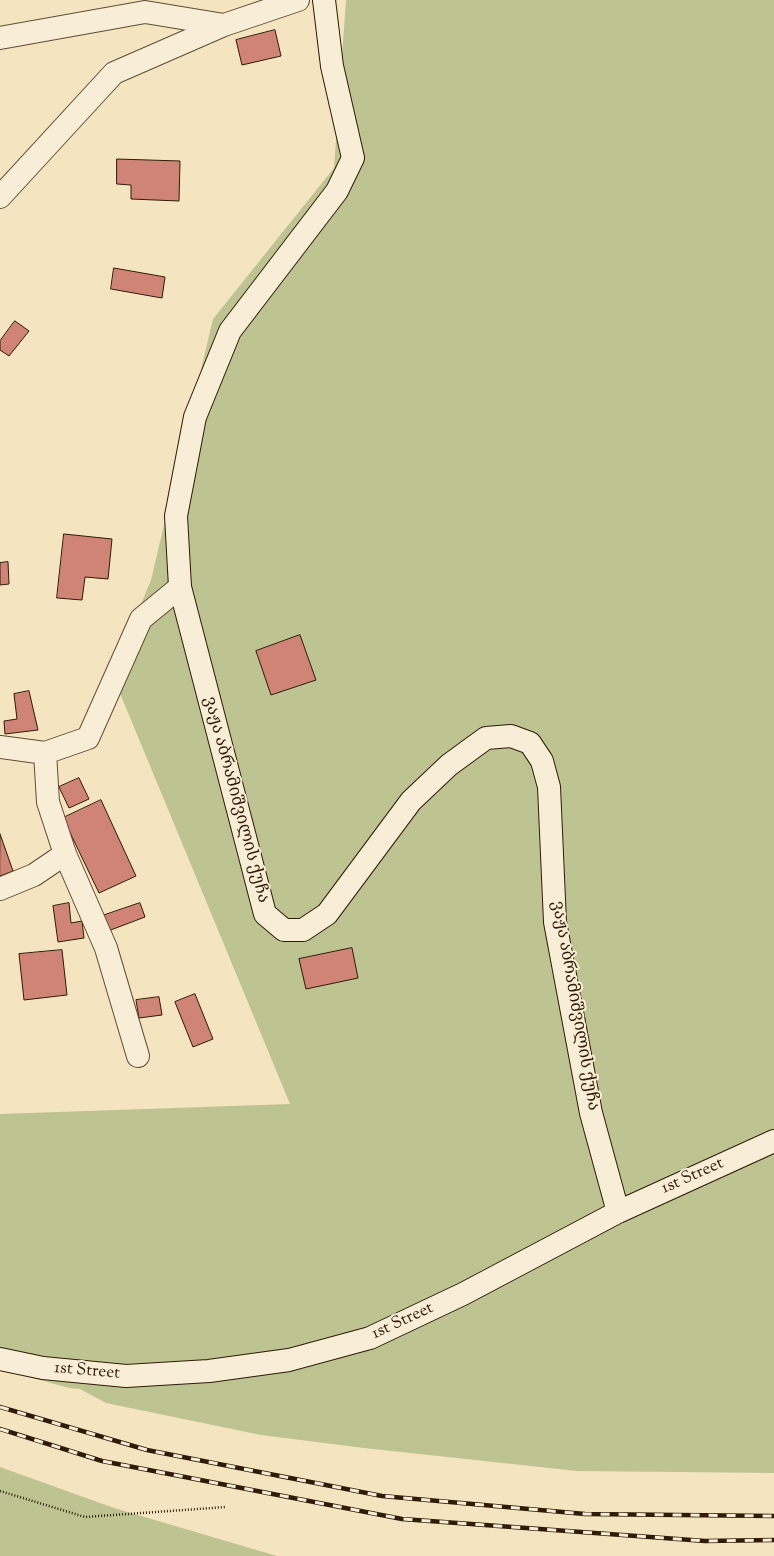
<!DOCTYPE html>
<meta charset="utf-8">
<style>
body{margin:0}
canvas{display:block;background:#f5e4c0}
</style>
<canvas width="774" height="1556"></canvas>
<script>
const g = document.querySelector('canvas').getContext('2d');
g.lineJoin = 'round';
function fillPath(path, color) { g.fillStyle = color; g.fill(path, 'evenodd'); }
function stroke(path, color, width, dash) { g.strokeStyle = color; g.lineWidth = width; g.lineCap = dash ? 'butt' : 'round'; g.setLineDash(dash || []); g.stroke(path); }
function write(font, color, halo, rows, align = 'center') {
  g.font = font + ' "Sorts Mill Goudy","Noto Serif Georgian",serif'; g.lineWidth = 4; g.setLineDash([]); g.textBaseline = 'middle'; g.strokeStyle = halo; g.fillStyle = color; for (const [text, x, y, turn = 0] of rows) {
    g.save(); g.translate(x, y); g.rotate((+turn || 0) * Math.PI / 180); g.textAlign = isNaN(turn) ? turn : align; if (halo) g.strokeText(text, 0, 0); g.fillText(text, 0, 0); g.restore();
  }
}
fillPath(new Path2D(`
 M346,0H774V1473L577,1471L364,1448L261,1435L106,1403L80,1389L69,1388L0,1369V1114L290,1104L112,674L151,580L213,319L334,168Z
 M0,1467L114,1508L277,1556H0Z`), '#bdc491');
const building = new Path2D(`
 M275,30L281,56L242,65L236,40Z
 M117,159L180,161L179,201L131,199V185L117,184Z
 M114,268L165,277L162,298L111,289Z
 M15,321L29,331L9,356L0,350V341Z
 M64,534L112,539L108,579L85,577L82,600L57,598Z
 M8,562L9,584L0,585V563Z
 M300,635L316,680L271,695L256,651Z
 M29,691L38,730L5,734L4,721L17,719L14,694Z
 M79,778L89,799L69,808L59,787Z
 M101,800L136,876L99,893L63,818Z
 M0,834L13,871L0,876Z
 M69,903L71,923L82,921L84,938L58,942L53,906Z
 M140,903L145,917L108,931L102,916Z
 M352,948L358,978L306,989L299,959Z
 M62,950L67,995L24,1000L19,954Z
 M195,994L213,1039L193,1047L175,1002Z
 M159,997L162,1015L139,1018L136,1000Z`);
fillPath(building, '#cf8475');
stroke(building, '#2f1b07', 1);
const street = new Path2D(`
 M0,38L145,12L224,25
 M0,197L114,73L224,25L298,0
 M0,747L45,753
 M0,889L34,875L65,854
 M138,1056L106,948L65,854L48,802L45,753L88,738L141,619L180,587`);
const secondary = new Path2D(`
 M324,0L332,66L353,158L337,191L230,331L195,417L176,516L180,587L265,914L284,930H303L327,914L411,801L449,765L486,738L511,736L530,743L542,761L549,787L555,922L591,1113L618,1212
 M0,1359L43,1368L126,1376L209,1371L289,1360L370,1338L463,1294L618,1212L774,1141`);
stroke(street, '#604d35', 24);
stroke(secondary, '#2f1b07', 24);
stroke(new Path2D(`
 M0,1491L85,1517L226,1507`), '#2f1b07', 2.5, [1, 2]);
stroke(street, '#f8edd6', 22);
stroke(secondary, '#f8edd6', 22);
const rail = new Path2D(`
 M0,1407L147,1450L382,1496L585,1514L774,1516
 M0,1429L102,1461L402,1519L705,1541L774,1540`);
stroke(rail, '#2f1b07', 4.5);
stroke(rail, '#f8edd6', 3, [9]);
write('17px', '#2f1b07', '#f8edd6', [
 ["ვაჟა აბრამიშვილის ქუჩა",235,800,75],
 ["ვაჟა აბრამიშვილის ქუჩა",574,1006,80],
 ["1st Street",693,1177,-24],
 ["1st Street",403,1322,-25],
 ["1st Street",87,1372,5]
]);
</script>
